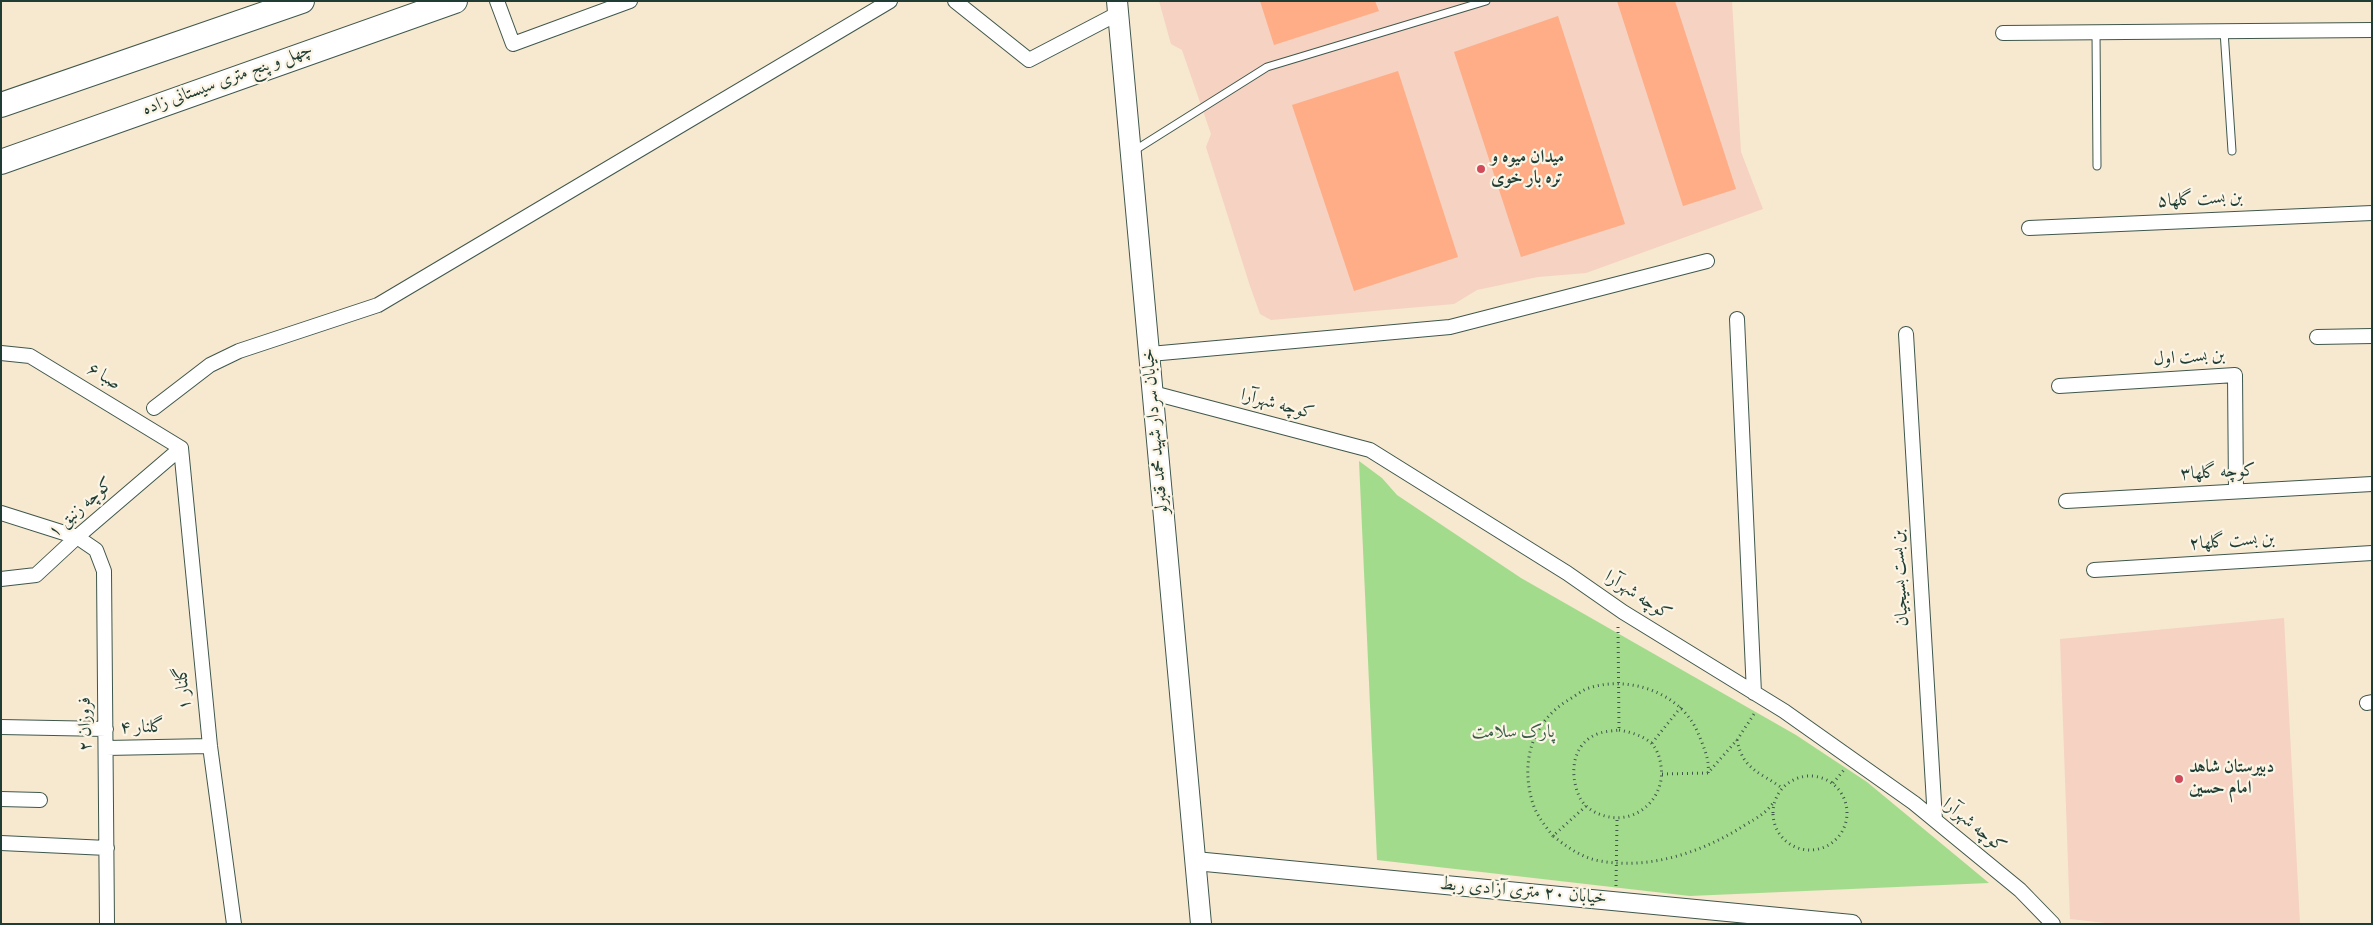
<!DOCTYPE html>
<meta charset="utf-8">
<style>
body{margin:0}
#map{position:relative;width:2373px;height:925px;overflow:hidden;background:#f7e8d0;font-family:"Sorts Mill Goudy",serif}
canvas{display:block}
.frame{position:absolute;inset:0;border:2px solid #1f3d34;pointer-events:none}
</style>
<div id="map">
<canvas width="2373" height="925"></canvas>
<div class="frame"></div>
</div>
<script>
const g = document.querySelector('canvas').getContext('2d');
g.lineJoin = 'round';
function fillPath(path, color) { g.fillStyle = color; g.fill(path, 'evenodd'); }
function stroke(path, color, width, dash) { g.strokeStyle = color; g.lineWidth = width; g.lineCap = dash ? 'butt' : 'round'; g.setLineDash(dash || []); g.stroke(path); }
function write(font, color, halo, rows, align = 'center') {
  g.font = font + ' "Sorts Mill Goudy",Amiri,serif'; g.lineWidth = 4.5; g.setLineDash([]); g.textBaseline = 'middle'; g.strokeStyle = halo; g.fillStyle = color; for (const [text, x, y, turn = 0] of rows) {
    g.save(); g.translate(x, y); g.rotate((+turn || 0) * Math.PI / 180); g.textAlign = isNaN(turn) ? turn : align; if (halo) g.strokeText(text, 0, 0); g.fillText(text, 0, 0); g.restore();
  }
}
fillPath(new Path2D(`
 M1159,1H1732L1741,152L1763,209L1586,273L1538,277L1477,290L1454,304L1271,320L1260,314L1250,286L1206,147L1211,134L1182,50L1171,44Z
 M2284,618L2300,924H2115L2070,919L2060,639Z`), '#f5d2c2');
fillPath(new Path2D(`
 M1359,461L1382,478L1397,495L1521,578L1796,735L1867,782L1989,883L1690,896L1377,860Z`), '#a3db8d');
fillPath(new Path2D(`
 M1260,1H1375L1379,11L1274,45Z
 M1617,1H1675L1736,189L1683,206Z
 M1558,16L1625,224L1521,257L1454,52Z
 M1398,71L1458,257L1354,291L1292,105Z`), '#fead86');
const service = new Path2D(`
 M2224,31L2232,151
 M2096,32L2097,166
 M1132,152L1267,67L1486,1`);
const minor = new Path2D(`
 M497,1L513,44L630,1
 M955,1L1029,60L1119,13
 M2003,33L2372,30
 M2029,228L2372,213
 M1737,319L1754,693
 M1906,334L1935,820
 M2317,337L2372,336
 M1,353L30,356L181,448
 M1150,354L1450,327L1707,261
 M2059,386L2235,375L2236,491
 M1153,393L1370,450L1567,573L1623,612L1784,711L1914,803L2020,890L2053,924
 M154,408L210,365L239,351L378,305L890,1
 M181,448L210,746L234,924
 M2066,501L2372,484
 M1,513L77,537L96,550L104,571L107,924
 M2094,570L2372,553
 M1,579L36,575L77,537L181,448
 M2367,703L2372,702
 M1,727L106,729
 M106,748L210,746
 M1,799L40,800
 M1,843L107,848`);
const tertiary = new Path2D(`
 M1195,861L1852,924`);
const secondary = new Path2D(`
 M1117,1L1201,924`);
const trunk = new Path2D(`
 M1,105L302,1
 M1,162L455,1`);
stroke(service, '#3f574b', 9);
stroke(minor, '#3f574b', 16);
stroke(tertiary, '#3f574b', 20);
stroke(secondary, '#3f574b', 22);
stroke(trunk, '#3f574b', 26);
stroke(new Path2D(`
 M1618,627L1619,730
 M1619,730C1630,732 1641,735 1650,742C1657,748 1660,758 1661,766C1666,798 1636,825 1605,816C1594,813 1584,807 1579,796C1569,773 1572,742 1600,733C1606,731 1613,731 1619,730Z
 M1737,740C1743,770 1760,772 1782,788
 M1652,743L1681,707
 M1662,774L1708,773
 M1773 813a37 37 0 1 1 74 0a37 37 0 1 1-74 0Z
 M1833,783L1844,770
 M1586,806L1553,836C1567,847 1582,858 1600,861C1650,870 1703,852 1745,825C1758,817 1764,815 1774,802
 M1553,836C1546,827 1537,816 1533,804C1520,763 1531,722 1570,699C1575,696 1580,692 1586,689C1627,674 1681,692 1698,733C1703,745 1710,760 1708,773L1737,740L1756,711
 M1616,886L1617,820`), '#3f574b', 3, [1, 4]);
stroke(service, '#fff', 7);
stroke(minor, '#fff', 14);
stroke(tertiary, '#fff', 18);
stroke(secondary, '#fff', 20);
stroke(trunk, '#fff', 24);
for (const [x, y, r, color] of [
 [1481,169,5,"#d1495b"],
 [2179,779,5,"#d1495b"]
]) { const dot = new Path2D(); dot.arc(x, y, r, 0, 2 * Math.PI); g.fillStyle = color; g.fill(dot); stroke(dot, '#fcf5e5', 2); }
write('18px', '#1f3d34', '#fcf5e5', [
 ["چهل و پنج متری سیستانی زاده",228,81,-20],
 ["بن بست گلها۵",2200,201,-3],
 ["بن بست اول",2189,359,-4],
 ["صبا ۶",103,378,31],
 ["کوچه شهرآرا",1277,406,15],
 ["خیابان سردار شهید محمد قنبرلو",1157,431,-95],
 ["کوچه گلها۳",2218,474,-3],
 ["کوچه زنبق ۱",82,509,-42],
 ["بن بست گلها۲",2232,543,-4],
 ["بن بست بسیجیان",1902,578,-93],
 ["کوچه شهرآرا",1637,597,33],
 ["۱ گلنار",185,688,-96],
 ["۲ فروزان",87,724,-91],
 ["گلنار ۴",142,729,-1],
 ["کوچه شهرآرا",1973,827,39],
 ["خیابان ۲۰ متری آزادی ربط",1523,893,5]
]);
write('bold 18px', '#1f3d34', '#fcf5e5', [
 ["میدان میوه و",1491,159],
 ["تره بار خوی",1491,180],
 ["دبیرستان شاهد",2189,769],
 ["امام حسین",2189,790]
], 'left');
write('18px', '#395d46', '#fcf5e5', [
 ["پارک سلامت",1513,734]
]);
</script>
